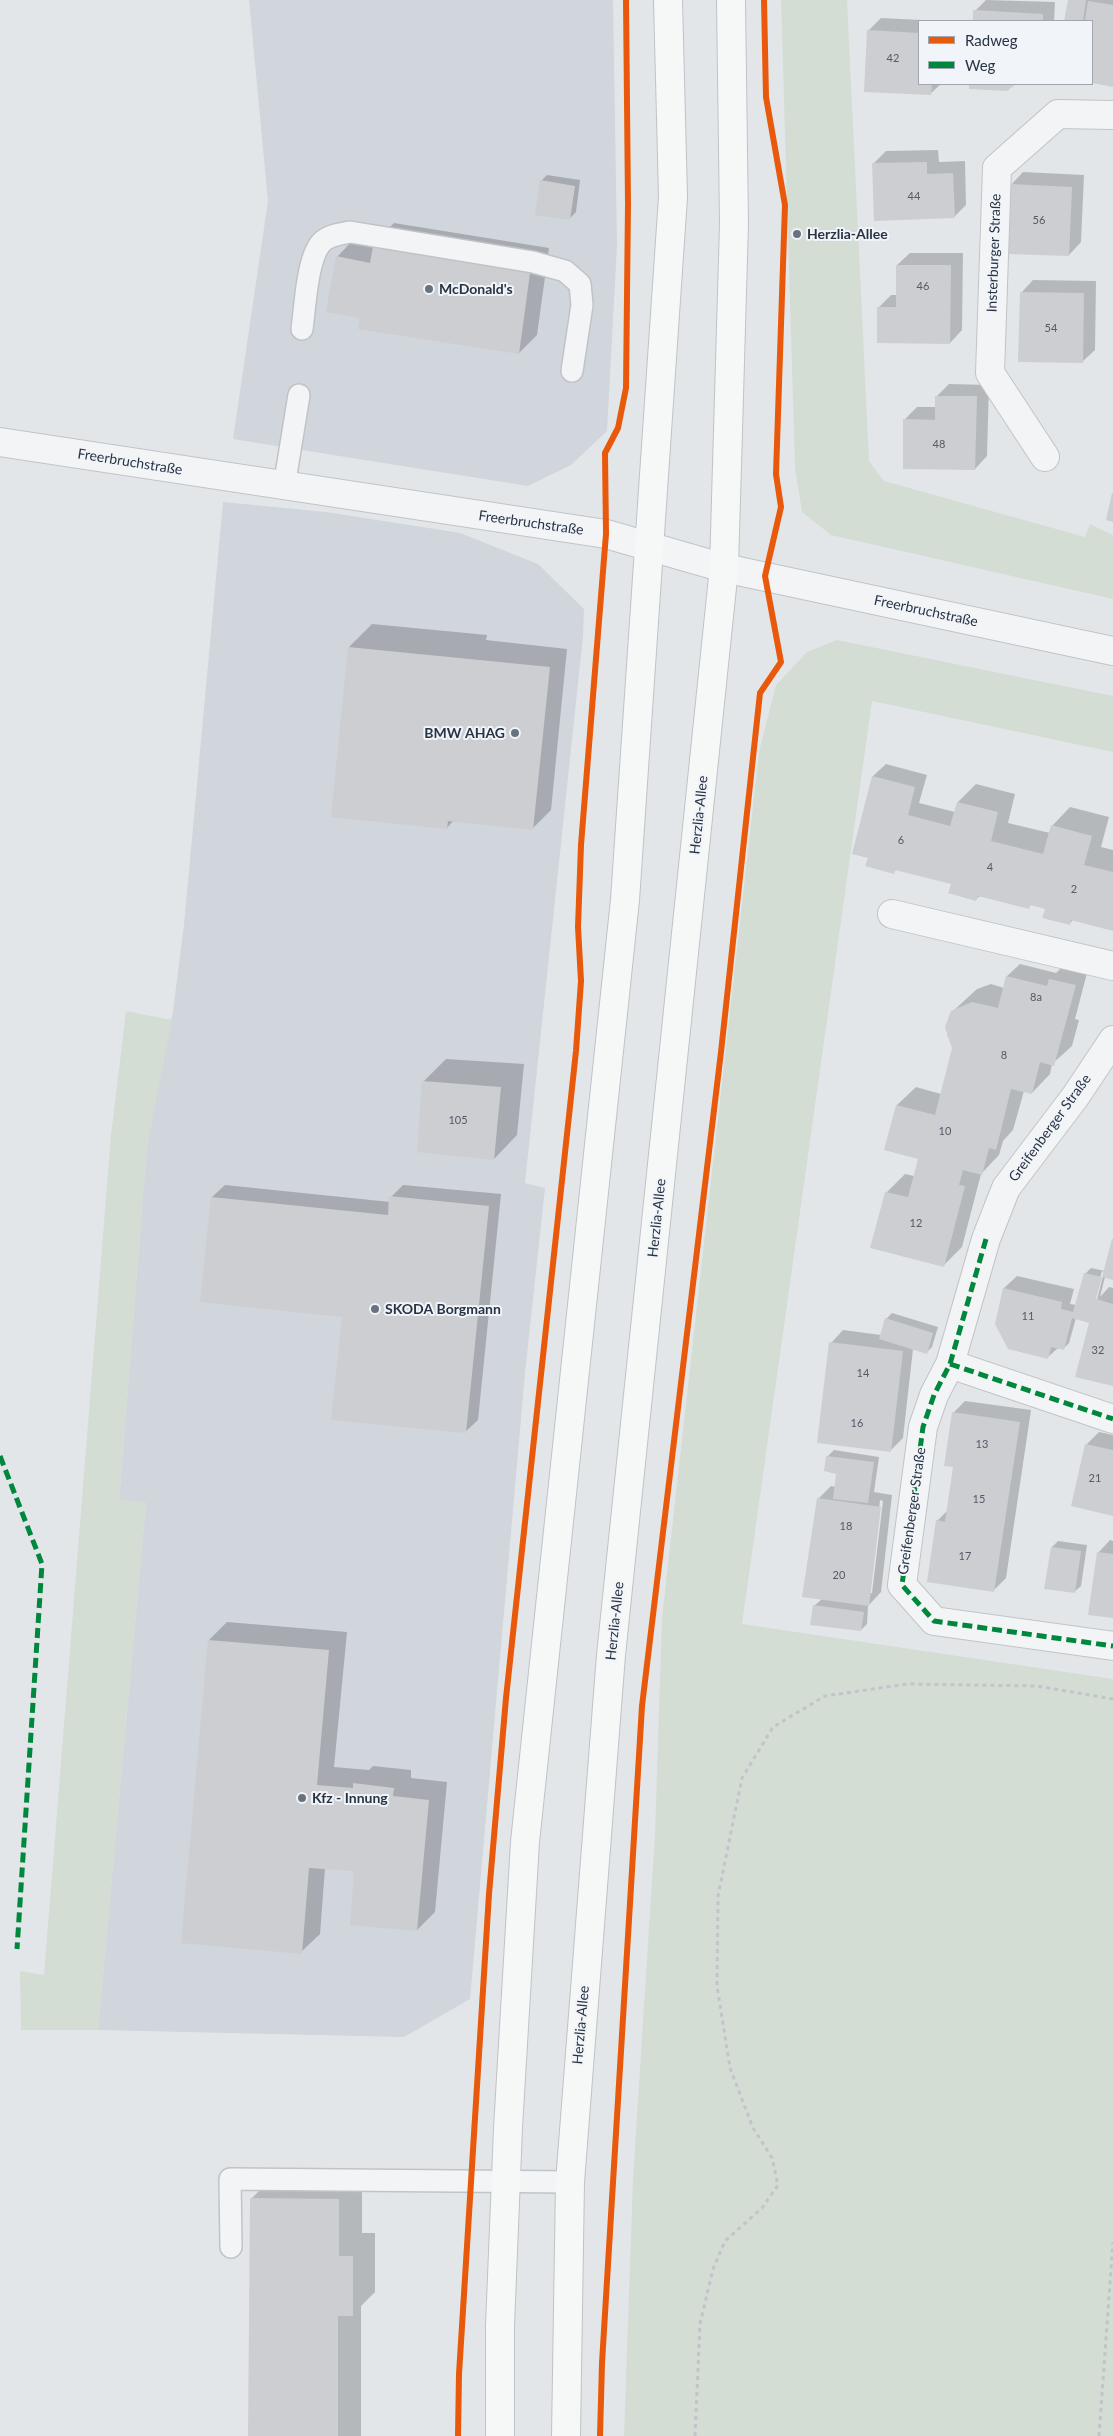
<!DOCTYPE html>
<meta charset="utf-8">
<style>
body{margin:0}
#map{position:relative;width:1113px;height:2436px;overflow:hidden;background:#e3e6e9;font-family:Lato,sans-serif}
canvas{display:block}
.legend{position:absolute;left:918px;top:20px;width:175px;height:65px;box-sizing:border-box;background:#f1f4f8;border:1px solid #a1a7b0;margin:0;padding:6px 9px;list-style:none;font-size:15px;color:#283344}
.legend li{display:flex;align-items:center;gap:10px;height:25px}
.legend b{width:25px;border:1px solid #a1a7b0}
</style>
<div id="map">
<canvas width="1113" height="2436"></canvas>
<ul class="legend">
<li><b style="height:6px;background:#e8590c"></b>Radweg</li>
<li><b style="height:6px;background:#00873e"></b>Weg</li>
</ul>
</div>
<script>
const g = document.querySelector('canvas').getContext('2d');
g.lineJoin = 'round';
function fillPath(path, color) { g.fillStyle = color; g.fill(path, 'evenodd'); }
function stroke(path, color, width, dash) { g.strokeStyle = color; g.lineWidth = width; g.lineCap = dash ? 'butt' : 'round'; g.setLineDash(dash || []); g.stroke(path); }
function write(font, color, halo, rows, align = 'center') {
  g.font = font + ' Lato,sans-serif'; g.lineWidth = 4; g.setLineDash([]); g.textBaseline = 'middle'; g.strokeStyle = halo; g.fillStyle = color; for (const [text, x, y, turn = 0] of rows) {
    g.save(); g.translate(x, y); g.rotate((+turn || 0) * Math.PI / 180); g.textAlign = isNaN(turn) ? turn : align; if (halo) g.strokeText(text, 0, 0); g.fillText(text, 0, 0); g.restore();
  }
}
fillPath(new Path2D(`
 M249,0H613L617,245L607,431L571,465L528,486L233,439L268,201Z
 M223,502L326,512L460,533L538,564L584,609L583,636L525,1183L545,1188L525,1373L470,1999L404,2037L98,2030L146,1503L119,1500L147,1144L173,1011L184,925Z`), '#d1d5dc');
fillPath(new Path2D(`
 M781,0H847L869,461L884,481L1085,537L1090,524L1113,535V599L831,535L802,512L795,468Z
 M837,640L1113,696V752L872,701L742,1624L1113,1679V2436H624L633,2178L655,1834L662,1618L759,752L776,685L807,652Z
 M126,1011L172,1020L147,1144L119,1500L146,1502L98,2030H21L20,1971L44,1975L111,1135Z`), '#d4ddd4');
fillPath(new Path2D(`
 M986,0L1055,2L1054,21H974L975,11Z
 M1069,0H1113V85L1092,82V21H1066Z
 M881,18L942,21H919V84H941L930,94L866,91L868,31Z
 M938,150L939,162L965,161L966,205L954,217L874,163L886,151Z
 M1023,172L1084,175L1081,242L1069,255L1011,185Z
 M547,175L580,180L576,212L570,218L541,181Z
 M394,223L549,248L537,335L519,353L362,317L337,257L355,238L375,242Z
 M910,253H963L962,330L950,343L879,307L891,295H897V265Z
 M1033,280L1096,281L1095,350L1082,362L1021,293Z
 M949,384L989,385L987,456L975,469L905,419L917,407H936L937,396Z
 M372,624L487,635L486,640L567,649L551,810L533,828L453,821L447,828L349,647Z
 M886,764L927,775L919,803L955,812L958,802L976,784L1015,794L1008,823L1050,833L1052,826L1070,807L1109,817L1101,847L1113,850V930L1073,920L1070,923L1046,908L1032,904L1028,908L980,896L976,899L952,883L897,869L893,873L869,857L853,853L873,776Z
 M1020,964L1056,973L1062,967L1087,973L1075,1019L1079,1020L1072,1046L1052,1064L1050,1074L1032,1093L1024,1091L1013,1130L1003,1141L999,1155L981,1174L962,1247L943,1266L872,1247L887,1192L905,1174L914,1176L919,1158L886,1149L897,1105L916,1087L941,1094L953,1048L947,1034L952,1012L977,989L991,984L1004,988L1007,976Z
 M446,1059L524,1064L517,1135L494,1159L423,1082Z
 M225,1185L390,1202L391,1197L403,1185L501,1194L478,1420L465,1432L343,1315L212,1197Z
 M1113,1241V1279L1105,1277L1100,1297L1109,1287L1113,1288V1385L1091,1322L1076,1318L1069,1343L1063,1349L1058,1348L1048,1357L1004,1288L1017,1276L1074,1289L1070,1304L1076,1305L1085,1274L1091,1268L1105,1271ZM1102,1271L1104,1272L1097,1300L1093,1303Z
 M892,1313L938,1327L932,1347L926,1353L913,1349L903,1438L890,1451L831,1343L843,1330L881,1335L886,1319Z
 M965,1401L1031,1410L1006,1578L994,1590L937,1521L948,1510L955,1466L953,1413Z
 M1099,1432L1113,1435V1514L1086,1445Z
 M834,1450L879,1457L874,1492L892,1495L881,1592L868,1606L867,1624L861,1630L814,1606L822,1599L818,1499L831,1486L836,1487L838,1473L825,1470L828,1456ZM880,1500L883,1501L872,1593H870Z
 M1110,1540L1113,1541V1617L1098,1553Z
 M1058,1541L1087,1545L1081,1586L1074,1592L1052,1547Z
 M227,1622L347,1632L334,1767L369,1770L373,1766L411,1770V1778L447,1782L435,1912L417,1930L356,1870L325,1868L320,1934L301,1952L182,1942L209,1640Z
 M274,2176L362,2177V2233H375V2292L361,2306V2436H249L251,2199Z`), '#0003');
fillPath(new Path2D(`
 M1068,0H1086L1083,21H1064Z
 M1088,1L1113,5V87L1092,83V21H1085Z
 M973,10L1043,14V21H973Z
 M867,30L919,33V84H932L931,95L864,92Z
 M969,84H1016L1007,91L969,89Z
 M927,162V174L953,173L955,218L874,221L872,163Z
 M540,180L575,186L570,220L535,215Z
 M1009,184L1072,187L1069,256L1007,254Z
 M374,241L531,266L519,354L358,329L360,318L326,312L336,256L370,263Z
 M896,265H951L950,344L877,343V307H896Z
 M1020,292L1084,293L1083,363L1018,362Z
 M935,396H977L975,470L903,469V419L935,420Z
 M1112,493H1113V522L1106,520Z
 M348,647L550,667L533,830L448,821L447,829L331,817Z
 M872,776L915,787L908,815L950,826L957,802L998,812L991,841L1043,854L1051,825L1092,836L1084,865L1113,872V931L1071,920L1070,925L1042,918L1045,909L1030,905L1029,909L978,896L976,901L948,893L951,884L895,870L894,874L865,866L868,858L852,854Z
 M1006,976L1047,986L1049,979L1076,985L1054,1066L1040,1062L1032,1094L1011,1089L996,1150L989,1148L982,1175L963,1170L959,1185L965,1186L944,1267L870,1248L885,1192L908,1197L918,1159L884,1150L896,1105L935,1115L952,1048L945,1027L951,1011L972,1002L998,1008Z
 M422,1081L501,1087L494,1160L417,1152Z
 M389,1196L489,1206L466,1433L331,1420L342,1317L200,1302L211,1197L388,1215Z
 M1112,1239H1113V1280L1102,1277Z
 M1084,1273L1102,1277L1096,1299L1113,1304V1386L1075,1377L1089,1323L1072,1318L1064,1350L1051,1347L1048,1359L1008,1349L995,1324L1003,1288L1062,1302L1061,1309L1073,1312Z
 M885,1318L933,1333L927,1354L879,1339Z
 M829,1342L903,1351L891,1452L817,1443Z
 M952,1412L1020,1422L994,1592L927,1582L936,1520L945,1522L953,1467L944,1466Z
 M1085,1444L1113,1450V1516L1071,1506Z
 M826,1456L874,1462L868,1503L833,1499L836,1474L824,1471Z
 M817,1498L881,1507L869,1606L802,1597Z
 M1051,1547L1081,1551L1075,1593L1044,1589Z
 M1097,1552L1113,1554V1618L1088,1615Z
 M813,1605L864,1612L861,1631L810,1625Z
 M208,1640L329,1650L317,1785L353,1788V1783L394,1788L393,1796L429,1800L417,1931L350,1925L354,1871L309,1868L302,1954L181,1943Z
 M250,2198L339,2199V2256H353V2316H338V2436H248Z`), '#ccced1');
const service = new Path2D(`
 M302,329C305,308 307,259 321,243C328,235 340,234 350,232L533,262L565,271L580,284L582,305L572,371
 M284,487L299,395
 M231,2247L230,2179L570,2182`);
const minor = new Path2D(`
 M0,442L606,534L724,568L1113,651
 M1045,457L990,373L997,168L1058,114L1113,115
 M892,914L1113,966
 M1113,1040L1075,1097L1006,1188L986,1239L950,1364L934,1395L923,1427L902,1585L934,1621L1113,1646
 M950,1364L1113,1419`);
const primary = new Path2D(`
 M500,2436V2326L508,2128L525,1842L625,900L673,197L668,0
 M566,2436L570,2182L611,1655L724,568L734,224L731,0`);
stroke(service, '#c1c4c7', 24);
stroke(minor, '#c1c4c7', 30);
stroke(primary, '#bfc3c7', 30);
stroke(new Path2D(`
 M695,2436L700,2324L713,2269L725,2241L762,2208L778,2185L772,2158L753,2128L730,2068L717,1986L718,1896L742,1778L773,1727L825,1696L907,1684L1037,1686L1113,1699
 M1099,2436L1113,2242`), '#c1c4c9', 3, [4, 4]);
stroke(service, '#f3f4f5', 21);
stroke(minor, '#f3f4f5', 28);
stroke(primary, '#f6f7f7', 28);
stroke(new Path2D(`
 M986,1239L950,1364L934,1395L923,1427L902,1585L934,1621L1113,1646
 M950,1364L1113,1419
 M0,1456L42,1564L17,1949`), '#00873e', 5, [10, 5]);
stroke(new Path2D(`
 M458,2436L459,2374L489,1894L506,1698L576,1051L581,981L578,927L581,845L606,534L605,453L618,428L626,388L628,204L626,0
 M600,2436L602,2363L642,1706L721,1052L760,693L781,662L765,576L781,507L776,474L785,205L766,97L764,0`), '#e8590c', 6);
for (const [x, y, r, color] of [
 [797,234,5,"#69727e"],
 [429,289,5,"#69727e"],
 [515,733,5,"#69727e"],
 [375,1309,5,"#69727e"],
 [302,1798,5,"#69727e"]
]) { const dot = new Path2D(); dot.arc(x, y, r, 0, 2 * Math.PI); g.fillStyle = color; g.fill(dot); stroke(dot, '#f1f4f8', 2); }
write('11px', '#525a68', null, [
 ["42",893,58],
 ["44",914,196],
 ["56",1039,220],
 ["46",923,286],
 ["54",1051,328],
 ["48",939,444],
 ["6",901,840],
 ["4",990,867],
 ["2",1074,889],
 ["8a",1036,997],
 ["8",1004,1055],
 ["105",458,1120],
 ["10",945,1131],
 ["12",916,1223],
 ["11",1028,1316],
 ["32",1098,1350],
 ["14",863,1373],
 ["16",857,1423],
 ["13",982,1444],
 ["21",1095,1478],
 ["15",979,1499],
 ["18",846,1526],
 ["17",965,1556],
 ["20",839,1575]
]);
write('bold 14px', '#283344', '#f1f4f8', [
 ["Herzlia-Allee",807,234],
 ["McDonald's",439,289],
 ["BMW AHAG",505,733,"right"],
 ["SKODA Borgmann",385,1309],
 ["Kfz - Innung",312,1798]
], 'left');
write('14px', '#283344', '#f1f4f8', [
 ["Insterburger Straße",994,253,-88],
 ["Freerbruchstraße",130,462,9],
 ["Freerbruchstraße",531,523,8],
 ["Freerbruchstraße",926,611,12],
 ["Herzlia-Allee",699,815,-84],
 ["Greifenberger Straße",1050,1128,-54],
 ["Herzlia-Allee",657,1218,-84],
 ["Greifenberger Straße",912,1511,-82],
 ["Herzlia-Allee",615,1621,-84],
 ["Herzlia-Allee",581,2025,-85]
]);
</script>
